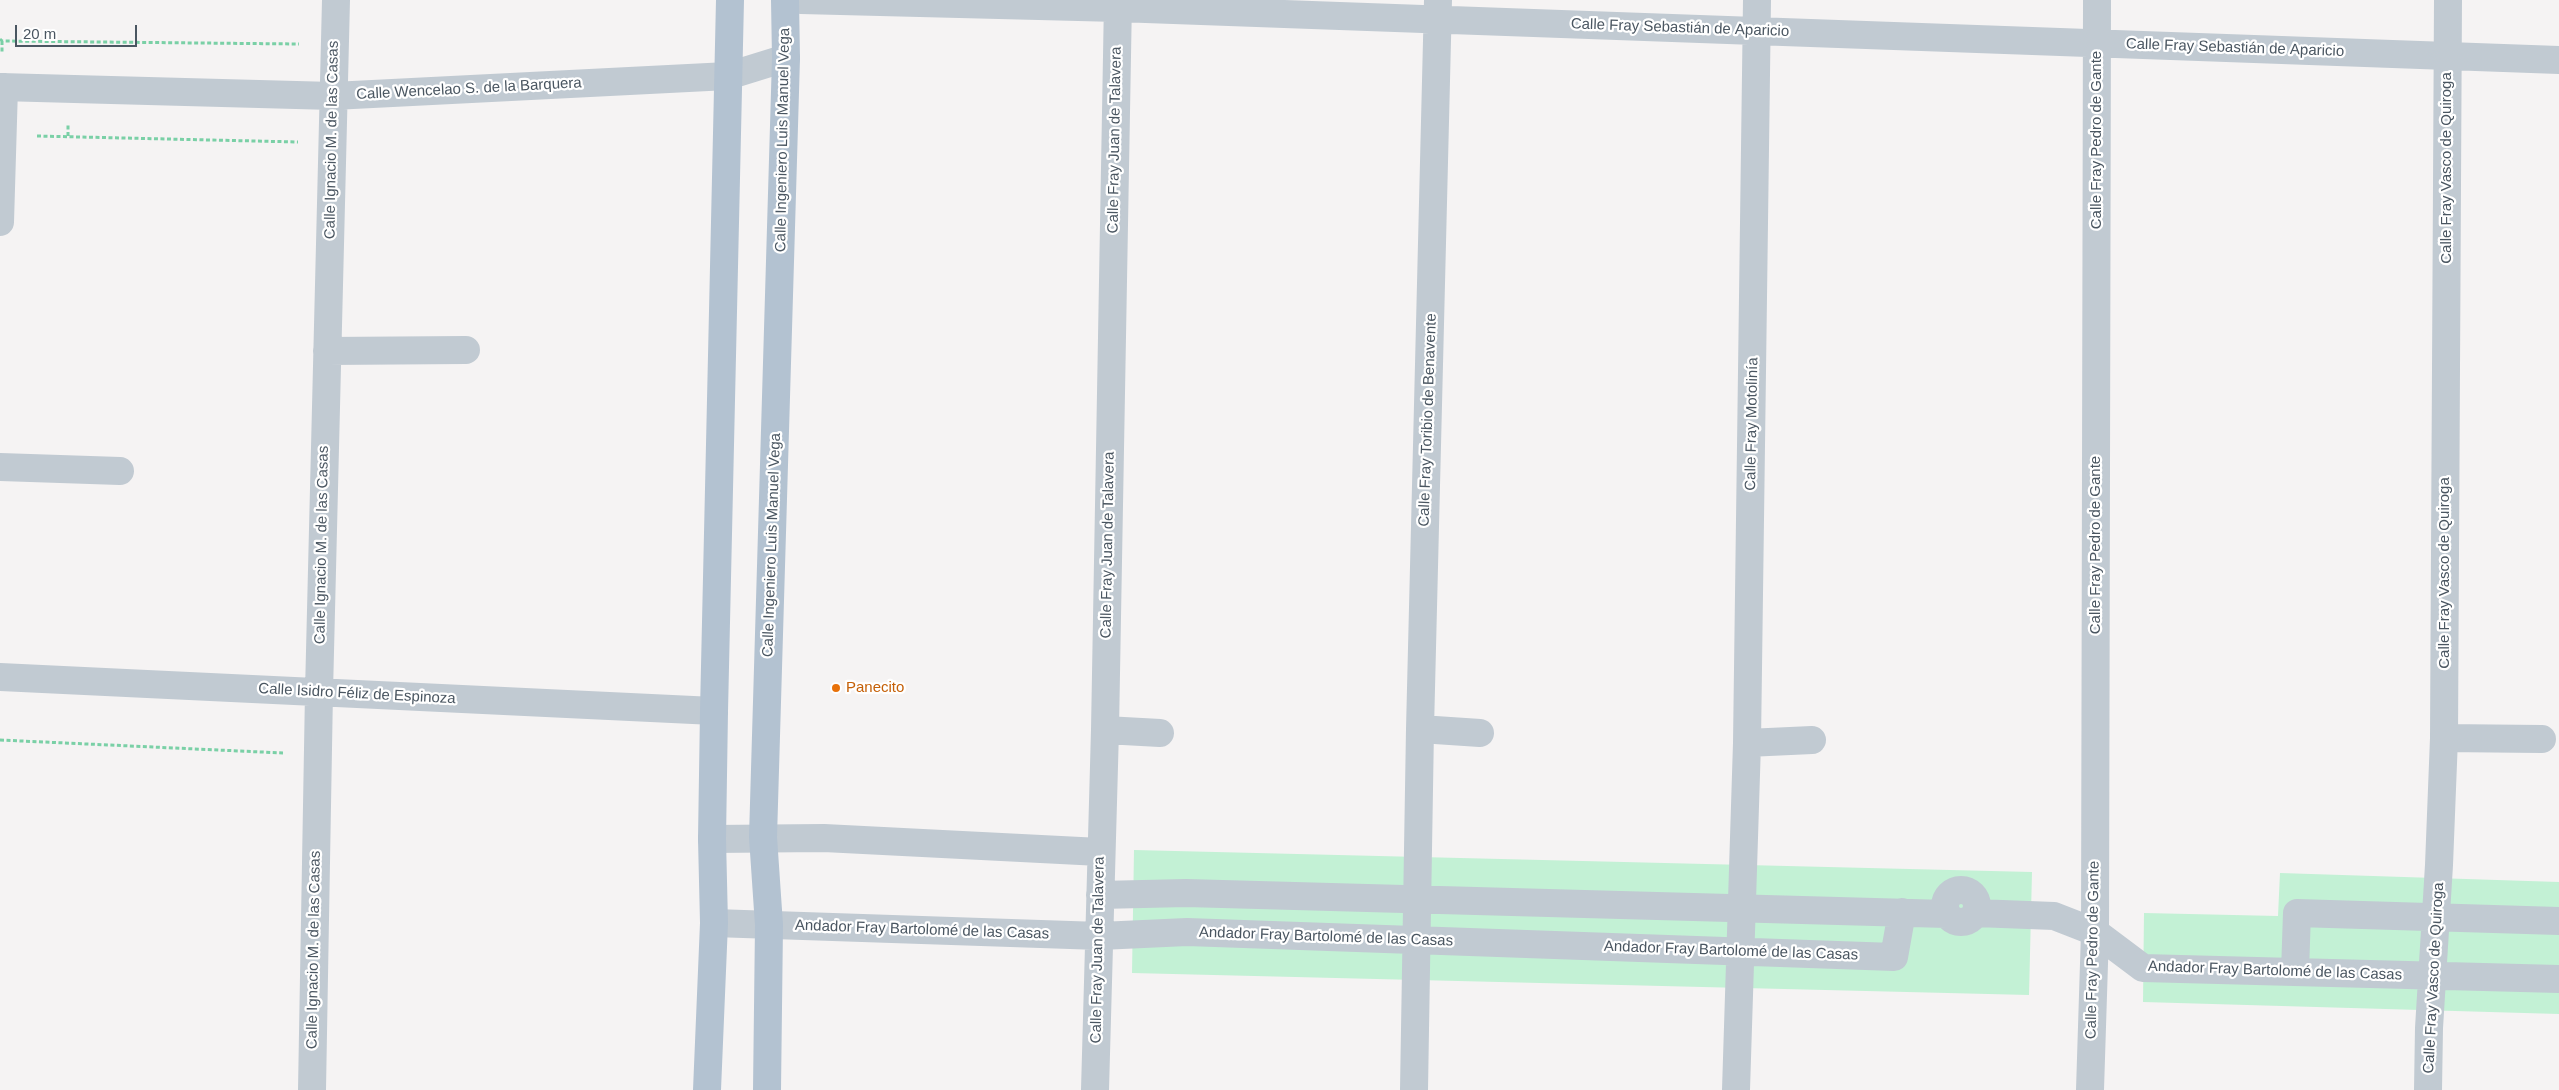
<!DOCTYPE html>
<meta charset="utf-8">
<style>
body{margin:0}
#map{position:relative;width:2559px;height:1090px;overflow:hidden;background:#f5f3f3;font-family:Arial,sans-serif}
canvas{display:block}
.scale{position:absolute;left:15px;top:25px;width:122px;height:22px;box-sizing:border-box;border:2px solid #4a5661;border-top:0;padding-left:6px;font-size:15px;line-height:18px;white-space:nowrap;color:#4a5661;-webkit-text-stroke:4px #fff;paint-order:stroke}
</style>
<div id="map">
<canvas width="2559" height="1090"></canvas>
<div class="scale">20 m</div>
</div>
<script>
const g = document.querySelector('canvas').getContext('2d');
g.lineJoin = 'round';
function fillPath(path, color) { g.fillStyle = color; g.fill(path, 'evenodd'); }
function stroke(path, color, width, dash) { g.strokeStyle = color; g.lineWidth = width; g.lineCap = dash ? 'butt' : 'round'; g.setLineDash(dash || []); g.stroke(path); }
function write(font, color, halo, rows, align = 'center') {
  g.font = font + ' Arial,sans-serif'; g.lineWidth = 4.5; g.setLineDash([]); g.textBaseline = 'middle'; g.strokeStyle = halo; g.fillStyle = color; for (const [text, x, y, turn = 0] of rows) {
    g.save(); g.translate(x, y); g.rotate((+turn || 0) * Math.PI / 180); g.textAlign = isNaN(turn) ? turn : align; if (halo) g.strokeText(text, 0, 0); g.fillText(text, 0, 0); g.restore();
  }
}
fillPath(new Path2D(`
 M1134,850L2032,872L2029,995L1132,973Z
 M2280,873L2559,882V1014L2143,1002L2144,913L2278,916Z`), '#c3f1d5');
stroke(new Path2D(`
 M0,39L2,41L299,44
 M2,41V53
 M37,136L298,142
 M68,136V125
 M0,740L283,753`), '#7ad0a6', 3, [4, 2.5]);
stroke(new Path2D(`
 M801,0L1118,8L2559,60
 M0,87L333,96L728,76L786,58
 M0,222L4,87
 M327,351L466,350
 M0,467L120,471
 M0,677L714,711
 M1420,729L1480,733
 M1105,730L1160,733
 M2444,738L2542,739
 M1747,743L1812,740
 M712,839L824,838L1100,852
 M1945 906a16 16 0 1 1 32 0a16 16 0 1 1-32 0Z
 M1100,895L1186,893L1947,914
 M1976,913L2054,916L2095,932L2143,968L2559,979
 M714,923L1100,936L1187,932L1894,957L1902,912
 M2295,972L2297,913L2559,921
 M312,1090L319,692L336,0
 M1095,1090L1105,730L1118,0
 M1414,1090L1420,729L1438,0
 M1736,1090L1747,743L1757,0
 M2090,1090L2095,932L2097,0
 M2428,1090L2429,1028L2439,865L2444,738L2448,0`), '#c1cad2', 28);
stroke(new Path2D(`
 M707,1090L714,923L712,839L714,711L730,0
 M767,1090L769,925L763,837L786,58L785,0`), '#b3c2d1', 28);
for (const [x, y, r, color] of [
 [836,688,5,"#e8710a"]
]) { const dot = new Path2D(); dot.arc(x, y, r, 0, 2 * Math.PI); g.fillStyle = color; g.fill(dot); stroke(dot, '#fff', 2); }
write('15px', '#4a5661', '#fff', [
 ["Calle Fray Sebastián de Aparicio",1680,28,2],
 ["Calle Fray Sebastián de Aparicio",2235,48,2],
 ["Calle Wencelao S. de la Barquera",469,89,-3],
 ["Calle Ignacio M. de las Casas",332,140,-89],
 ["Calle Ingeniero Luis Manuel Vega",783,140,-89],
 ["Calle Fray Juan de Talavera",1115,140,-89],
 ["Calle Fray Pedro de Gante",2097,140,-90],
 ["Calle Fray Vasco de Quiroga",2447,168,-90],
 ["Calle Fray Toribio de Benavente",1428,420,-88],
 ["Calle Fray Motolinía",1752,424,-89],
 ["Calle Ignacio M. de las Casas",322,545,-89],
 ["Calle Ingeniero Luis Manuel Vega",772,545,-88],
 ["Calle Fray Juan de Talavera",1108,545,-89],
 ["Calle Fray Pedro de Gante",2096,545,-90],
 ["Calle Fray Vasco de Quiroga",2445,573,-90],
 ["Calle Isidro Féliz de Espinoza",357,694,3],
 ["Andador Fray Bartolomé de las Casas",922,930,2],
 ["Andador Fray Bartolomé de las Casas",1326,937,2],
 ["Calle Ignacio M. de las Casas",314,950,-89],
 ["Calle Fray Juan de Talavera",1098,950,-89],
 ["Calle Fray Pedro de Gante",2093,950,-89],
 ["Andador Fray Bartolomé de las Casas",1731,951,2],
 ["Andador Fray Bartolomé de las Casas",2275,971,2],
 ["Calle Fray Vasco de Quiroga",2434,978,-87]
]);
write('15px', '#c56008', '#fff', [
 ["Panecito",846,688]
], 'left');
</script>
